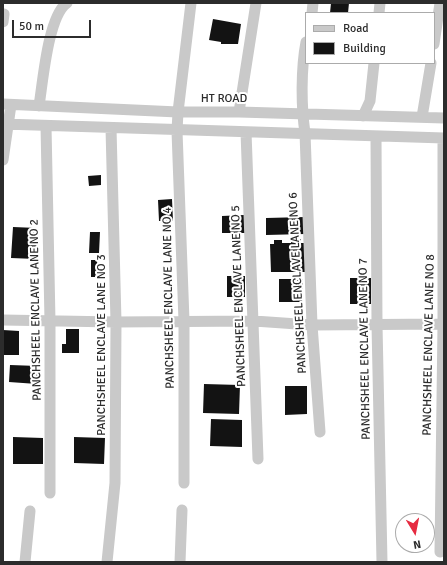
<!DOCTYPE html>
<style>
body{margin:0}
#map{position:relative;width:447px;height:565px;overflow:hidden;background:#fff;font-family:Signika,sans-serif}
canvas{display:block}
.frame{position:absolute;inset:0;border:4px solid #2c2c2c;pointer-events:none}
.legend{position:absolute;left:305px;top:12px;width:130px;height:52px;box-sizing:border-box;background:#fff;border:1px solid #ababab;margin:0;padding:5px 7px;list-style:none;font-size:12px;color:#2c2c2c}
.legend li{display:flex;align-items:center;gap:8px;height:20px}
.legend b{width:20px;border:1px solid #ababab}
.north{position:absolute;left:395px;top:513px;width:40px;height:40px;box-sizing:border-box;background:#fff;border:1px solid #ababab;border-radius:50%;rotate:170deg;font-size:11px;font-weight:700;line-height:16px;text-align:center;color:#2c2c2c}
.north::after{content:'';display:block;margin:auto;width:14px;height:18px;background:#e62b41;clip-path:polygon(50% 0,100% 100%,50% 72%,0 100%)}
.scale{position:absolute;left:12px;top:20px;width:79px;height:18px;box-sizing:border-box;border:2px solid #2c2c2c;border-top:0;padding-left:5px;font-size:12px;line-height:14px;white-space:nowrap;color:#2c2c2c;-webkit-text-stroke:3px #fff;paint-order:stroke}
</style>
<div id="map">
<canvas width="447" height="565"></canvas>
<div class="frame"></div>
<ul class="legend">
<li><b style="height:5px;background:#c9c9c9"></b>Road</li>
<li><b style="height:11px;background:#131313"></b>Building</li>
</ul>
<div class="north">N</div>
<div class="scale">50 m</div>
</div>
<script>
const g = document.querySelector('canvas').getContext('2d');
g.lineJoin = 'round';
function fillPath(path, color) { g.fillStyle = color; g.fill(path, 'evenodd'); }
function stroke(path, color, width, dash) { g.strokeStyle = color; g.lineWidth = width; g.lineCap = dash ? 'butt' : 'round'; g.setLineDash(dash || []); g.stroke(path); }
function write(font, color, halo, rows, align = 'center') {
  g.font = font + ' Signika,sans-serif'; g.lineWidth = 4; g.setLineDash([]); g.textBaseline = 'middle'; g.strokeStyle = halo; g.fillStyle = color; for (const [text, x, y, turn = 0] of rows) {
    g.save(); g.translate(x, y); g.rotate((+turn || 0) * Math.PI / 180); g.textAlign = isNaN(turn) ? turn : align; if (halo) g.strokeText(text, 0, 0); g.fillText(text, 0, 0); g.restore();
  }
}
fillPath(new Path2D(`
 M331,3H349L348,13H330Z
 M213,19L241,24L238,44H221V42L209,40Z
 M101,175V185L89,186L88,176Z
 M172,199L173,221H159L158,200Z
 M244,215L245,233H222V216Z
 M305,217V234L266,235V218Z
 M13,227L37,228L36,259L11,258Z
 M90,232H100L99,253H89Z
 M291,239H301V243H305V272H271L270,244H274V240H282V243H291Z
 M91,260H97L98,277H91Z
 M227,276H245V297H227Z
 M350,278H371V304H350Z
 M279,279H303L302,302H279Z
 M66,329H79V353H62V344H66Z
 M3,330L19,331V355H3Z
 M10,365L38,366L37,384L9,382Z
 M204,384L240,385L239,414L203,413Z
 M285,386H307V414L285,415Z
 M211,419L242,420V447L210,446Z
 M13,437L43,438V464H13Z
 M74,437L105,438L104,464L74,463Z`), '#131313');
stroke(new Path2D(`
 M312,13L313,3
 M379,13L380,3
 M3,22L4,14
 M306,42C301,68 301,106 305,133L312,325L320,432
 M434,44L440,3
 M3,104L178,112H239L444,118
 M39,106C43,81 48,16 67,3
 M239,112L256,3
 M363,116L370,101L374,63
 M422,117L431,63
 M3,124L444,138
 M46,126L50,321V493
 M246,132L258,459
 M376,136L377,325L382,562
 M3,160L11,105
 M3,320L116,322L254,321L312,325L444,324
 M184,483V321L177,131L178,112L191,3
 M440,552L443,324V138
 M25,562L30,511
 M107,562L115,483L116,322L111,128
 M180,562L182,510`), '#c9c9c9', 11);
write('12px', '#2c2c2c', '#fff', [
 ["HT ROAD",224,99],
 ["PANCHSHEEL ENCLAVE LANE NO 6",298,283,-93],
 ["PANCHSHEEL ENCLAVE LANE NO 5",239,296,-92],
 ["PANCHSHEEL ENCLAVE LANE NO 4",169,298,-91],
 ["PANCHSHEEL ENCLAVE LANE NO 2",36,310,-91],
 ["PANCHSHEEL ENCLAVE LANE NO 3",102,345,-90],
 ["PANCHSHEEL ENCLAVE LANE NO 8",429,345,-89],
 ["PANCHSHEEL ENCLAVE LANE NO 7",365,349,-91]
]);
</script>
